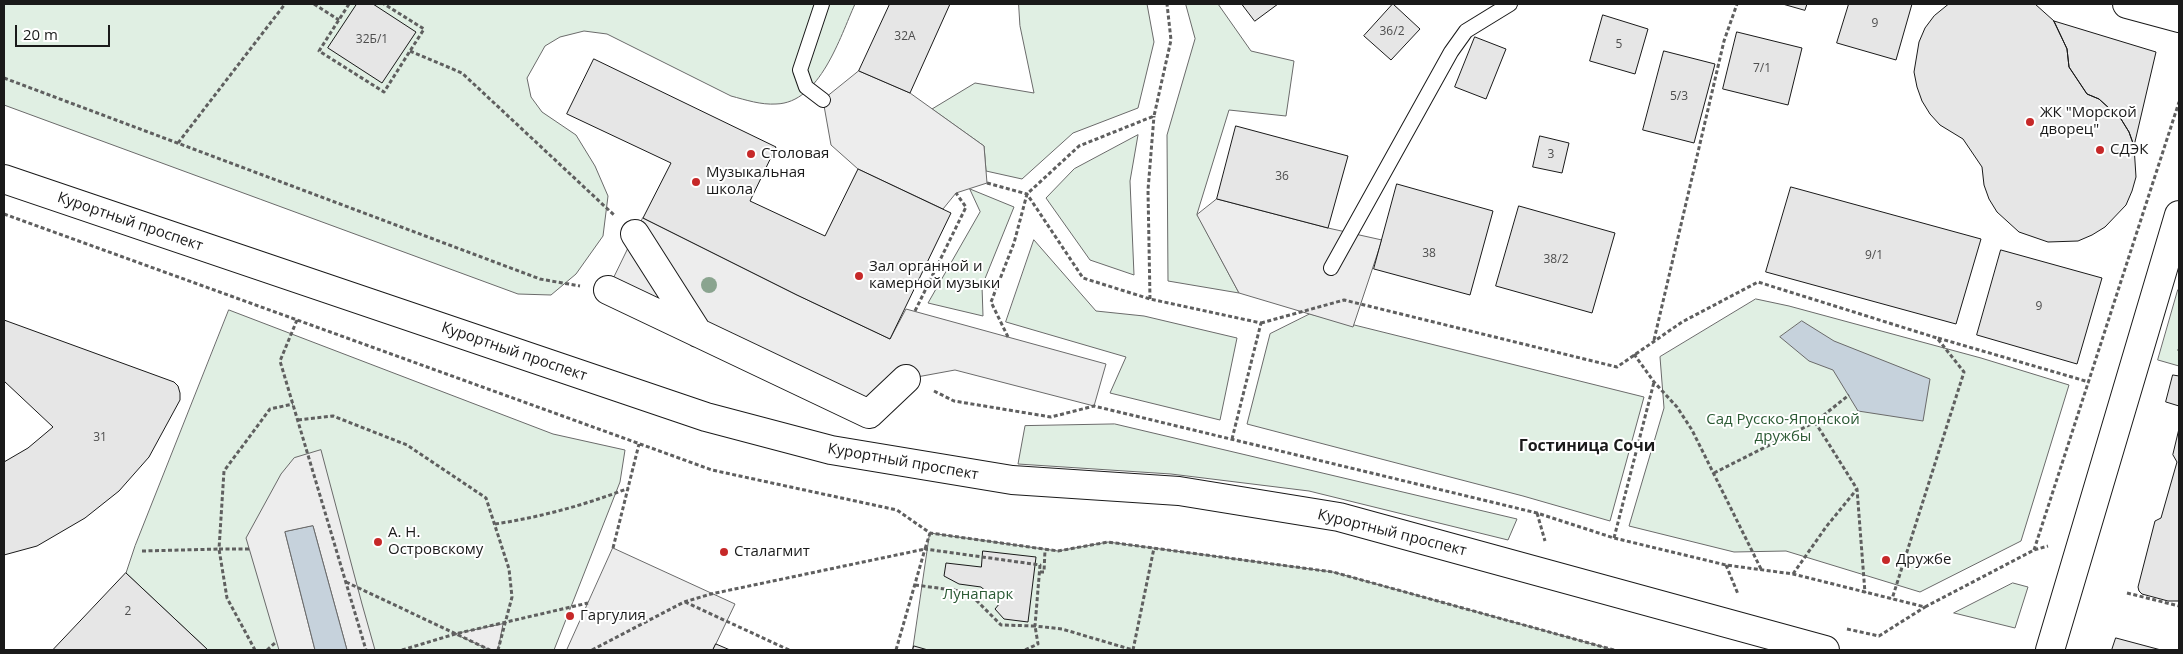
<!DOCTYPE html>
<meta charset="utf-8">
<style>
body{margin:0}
#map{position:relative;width:2183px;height:654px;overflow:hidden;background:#fff;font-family:"Open Sans",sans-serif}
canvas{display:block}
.frame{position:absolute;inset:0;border:5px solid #1a1a1a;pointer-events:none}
.scale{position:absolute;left:15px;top:25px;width:95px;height:22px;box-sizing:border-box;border:2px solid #1a1a1a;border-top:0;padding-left:6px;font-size:15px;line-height:18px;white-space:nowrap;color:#1a1a1a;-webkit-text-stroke:4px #fff;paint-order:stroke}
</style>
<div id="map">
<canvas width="2183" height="654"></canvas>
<div class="frame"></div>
<div class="scale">20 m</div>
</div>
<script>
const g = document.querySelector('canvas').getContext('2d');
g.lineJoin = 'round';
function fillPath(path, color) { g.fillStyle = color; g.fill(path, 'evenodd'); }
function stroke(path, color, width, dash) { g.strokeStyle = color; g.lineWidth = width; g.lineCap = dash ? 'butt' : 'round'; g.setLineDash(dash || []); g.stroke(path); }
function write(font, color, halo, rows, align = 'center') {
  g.font = font + ' "Open Sans",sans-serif'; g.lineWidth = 4; g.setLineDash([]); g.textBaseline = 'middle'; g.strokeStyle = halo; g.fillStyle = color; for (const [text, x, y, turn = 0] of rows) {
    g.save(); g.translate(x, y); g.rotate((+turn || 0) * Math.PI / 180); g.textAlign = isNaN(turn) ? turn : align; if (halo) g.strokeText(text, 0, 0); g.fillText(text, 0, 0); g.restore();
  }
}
const green = new Path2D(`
 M4,4H855C840,37 820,103 776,104C761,105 746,100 731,96L607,34L584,31L560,37L545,46L527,78L531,97L542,112L576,135L595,166L608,196L603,236L576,274L551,295L518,294L4,105Z
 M1019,4H1147L1154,42L1138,108L1073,133L1022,179L986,171L984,146L932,109L975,83L1034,93L1020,26Z
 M1186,4H1218L1251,51L1294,61L1286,116L1229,110L1197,214L1239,293L1168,281L1167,135L1195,39Z
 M1138,135L1130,181L1134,275L1090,260L1046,198L1074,169Z
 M970,189L1014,207L982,286L983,316L928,303L980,212Z
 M1034,240L1096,311L1144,316L1237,338L1220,420L1110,393L1126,357L1006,322Z
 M2178,290L2179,291V366L2158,360Z
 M1756,299L1789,306L1981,358L2069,385L2021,541L1920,592L1786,551L1734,552L1629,526L1664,408L1660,357Z
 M229,310L553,434L625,450L620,482L554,650H208L126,573L135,546Z
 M1310,314L1644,397L1610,521L1523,496L1247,424L1270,334Z
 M1115,424L1517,519L1508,540L1309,491L1171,474L1018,464L1025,426Z
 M930,533L1058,551L1108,542L1333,572L1614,650H913Z
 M2013,583L2028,587L2015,628L1954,613Z`);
fillPath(green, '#e0efe3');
stroke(green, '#6a6a6a', 1);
const parking = new Path2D(`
 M859,71L910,93L984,146L987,183L956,193L943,209L858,169L831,145L823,100Z
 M1217,199L1328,228L1382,240L1353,327L1239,293L1197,215Z
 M643,218L797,295L890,339L906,309L1106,364L1094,406L955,370L906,379L869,414L608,290Z
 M321,450L362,604L375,650H347L313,526L285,532L315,650H279L246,538L281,474L294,458Z
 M613,548L735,604L713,650H567Z
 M503,624L498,650H490L455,634Z`);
fillPath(parking, '#ededed');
stroke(parking, '#6a6a6a', 1);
const water = new Path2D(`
 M1802,321L1834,341L1930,379L1923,421L1858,411L1833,370L1809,361L1780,337Z
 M313,526L347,650H315L285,532Z`);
fillPath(water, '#c6d2dc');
stroke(water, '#6a6a6a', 1);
const building = new Path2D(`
 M357,4H373L416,32L382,83L328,48Z
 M890,4H950L910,93L859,71Z
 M1242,4H1278L1255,21Z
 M1393,4L1420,29L1391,60L1364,36Z
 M1783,4H1807L1805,10Z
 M1849,4H1912L1896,60L1837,43Z
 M1949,4H2035L2054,21L2067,49L2069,67L2087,94L2099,99L2121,119L2129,132L2134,146L2136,177L2132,191L2126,205L2105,227L2092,235L2078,241L2048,242L2019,232L1997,212L1989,199L1984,185L1982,167L1963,139L1940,125L1930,114L1922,101L1917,87L1914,72L1919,42L1925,28L1934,16Z
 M1603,15L1648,29L1635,74L1590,61Z
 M2054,21L2156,52L2134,146L2129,132L2121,119L2099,99L2087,94L2069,67L2067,49Z
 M1737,32L1802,48L1788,105L1723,89Z
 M1475,37L1506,49L1486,99L1455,87Z
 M1664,51L1715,64L1694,143L1643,130Z
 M594,59L776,147L750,201L825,236L858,169L951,213L890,339L797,295L643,218L671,163L567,114Z
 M1236,126L1348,156L1328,228L1217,199Z
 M1540,136L1569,143L1562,173L1533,167Z
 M1397,184L1493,211L1470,295L1374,269Z
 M1791,187L1981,239L1956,324L1766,272Z
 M1519,206L1615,233L1592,313L1496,286Z
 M2001,250L2102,278L2077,364L1977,335Z
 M4,320L174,382L178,386L180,393V400L149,457L119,491L85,518L37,546L4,555V462L28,448L53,427L4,381Z
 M2173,375L2179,376V406L2166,402Z
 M2179,429V601H2168L2142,594L2139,591L2138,587L2155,521L2161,518L2177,462L2173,455Z
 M983,551L1036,557L1028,622L1004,619L995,609L1000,603L981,587L959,584L944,576L946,563L981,567Z
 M126,573L208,650H53Z
 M2116,638L2161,650H2112Z
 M716,644L730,650H713Z
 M914,646L928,650H913Z`);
fillPath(building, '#e6e6e6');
stroke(building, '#1a1a1a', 1);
const lane = new Path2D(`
 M822,4L800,70L806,87L823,100
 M1331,268L1451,52L1466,31L1510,4`);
const street = new Path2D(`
 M2127,4L2179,18
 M635,234L698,333
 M608,290L869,414L906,379`);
const secondary = new Path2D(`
 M2050,650L2179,215`);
const primary = new Path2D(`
 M4,179L706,417L831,450L1012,480L1179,491L1339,517L1825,650`);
stroke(lane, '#1a1a1a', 16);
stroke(street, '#1a1a1a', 30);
stroke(secondary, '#1a1a1a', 30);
stroke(primary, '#1a1a1a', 30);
stroke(new Path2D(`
 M314,4L339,20
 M349,4L319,51L384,92L424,29L384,4
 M410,51L462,73L614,215
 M4,78L540,279L580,286
 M178,143L285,4
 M987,183L1027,194L1083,278L1150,299L1261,323L1232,439
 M4,214L712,470L897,510L930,533L1058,551L1108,542L1333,572L1614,650
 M1150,299L1148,190L1154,116
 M915,311L966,207L956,193
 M297,320L280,361L366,650
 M1261,323L1344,300L1617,367L1682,322L1758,282L1937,338L1964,372L1892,599
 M1008,337L991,302L1014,243L1027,194L1079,146L1154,116L1171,40L1167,4
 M1938,338L2089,382
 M1654,340L1724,41L1737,4
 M2179,349V351
 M1634,354L1654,382L1677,407L1692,430L1761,569
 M934,391L954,401L1051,417L1094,406L1537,513L1614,538L1726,565L1793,574L1925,607L2034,550L2048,546
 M298,420L333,416L407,445L486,498L509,569L512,597L498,650
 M1815,422L1857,489L1865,593
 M1714,473L1815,422L1849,395
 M1537,513L1545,541
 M495,524C541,517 585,505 629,488
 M1614,538L1654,382
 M613,548L639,444
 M249,549H219L224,471L270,409L293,404
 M2034,550L2179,102
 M142,551L219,549L227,598L255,650
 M1726,565L1738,594
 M1040,572H1044L1045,550
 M1793,574L1826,527L1857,489
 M346,582L490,650
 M915,585L968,592L1001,625L1035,626L1038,644L1025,650
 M2127,593L2179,606
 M685,602L789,650
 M1847,629L1879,636L1925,607
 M267,650L276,642
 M402,650L455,634L588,603
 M592,650L684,602L711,594L925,549L930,533
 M896,650L925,549L1040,565L1035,626L1062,629L1133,650
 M1133,650L1154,548`), '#5f5f5f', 3, [4, 2.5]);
stroke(lane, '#fff', 14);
stroke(street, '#fff', 28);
stroke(secondary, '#fff', 28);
stroke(primary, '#fff', 28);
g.fillStyle = '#8aa48f';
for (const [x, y] of [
 [709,285]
]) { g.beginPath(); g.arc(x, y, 8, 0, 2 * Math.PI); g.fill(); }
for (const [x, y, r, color] of [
 [2030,122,5,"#c62828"],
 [2100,150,5,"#c62828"],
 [751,154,5,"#c62828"],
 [696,182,5,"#c62828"],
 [859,276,5,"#c62828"],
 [378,542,5,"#c62828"],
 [724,552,5,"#c62828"],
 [1886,560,5,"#c62828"],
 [570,616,5,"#c62828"]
]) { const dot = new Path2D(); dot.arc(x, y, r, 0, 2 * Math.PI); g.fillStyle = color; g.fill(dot); stroke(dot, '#fff', 2); }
write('12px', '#4d4d4d', null, [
 ["9",1875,24],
 ["36/2",1392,32],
 ["32А",905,37],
 ["32Б/1",372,40],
 ["5",1619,45],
 ["7/1",1762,69],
 ["5/3",1679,97],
 ["3",1551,155],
 ["36",1282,177],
 ["38",1429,254],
 ["9/1",1874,256],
 ["38/2",1556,260],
 ["9",2039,307],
 ["31",100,438],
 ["2",128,612]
]);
write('15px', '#1a1a1a', '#fff', [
 ["ЖК \"Морской",2040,113],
 ["дворец\"",2040,130],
 ["СДЭК",2110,150],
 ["Столовая",761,154],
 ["Музыкальная",706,173],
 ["школа",706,190],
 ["Зал органной и",869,267],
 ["камерной музыки",869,284],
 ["А. Н.",388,533],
 ["Островскому",388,550],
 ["Сталагмит",734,552],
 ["Дружбе",1896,560],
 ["Гаргулия",580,616]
], 'left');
write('15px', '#1a1a1a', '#fff', [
 ["Курортный проспект",130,222,19],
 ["Курортный проспект",514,352,19],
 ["Курортный проспект",903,462,10],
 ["Курортный проспект",1392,533,14]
]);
write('15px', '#2b5a34', '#fff', [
 ["Сад Русско-Японской",1783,420],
 ["дружбы",1783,437],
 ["Лунапарк",978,595]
]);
write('bold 16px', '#1a1a1a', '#fff', [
 ["Гостиница Сочи",1587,446]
]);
</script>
